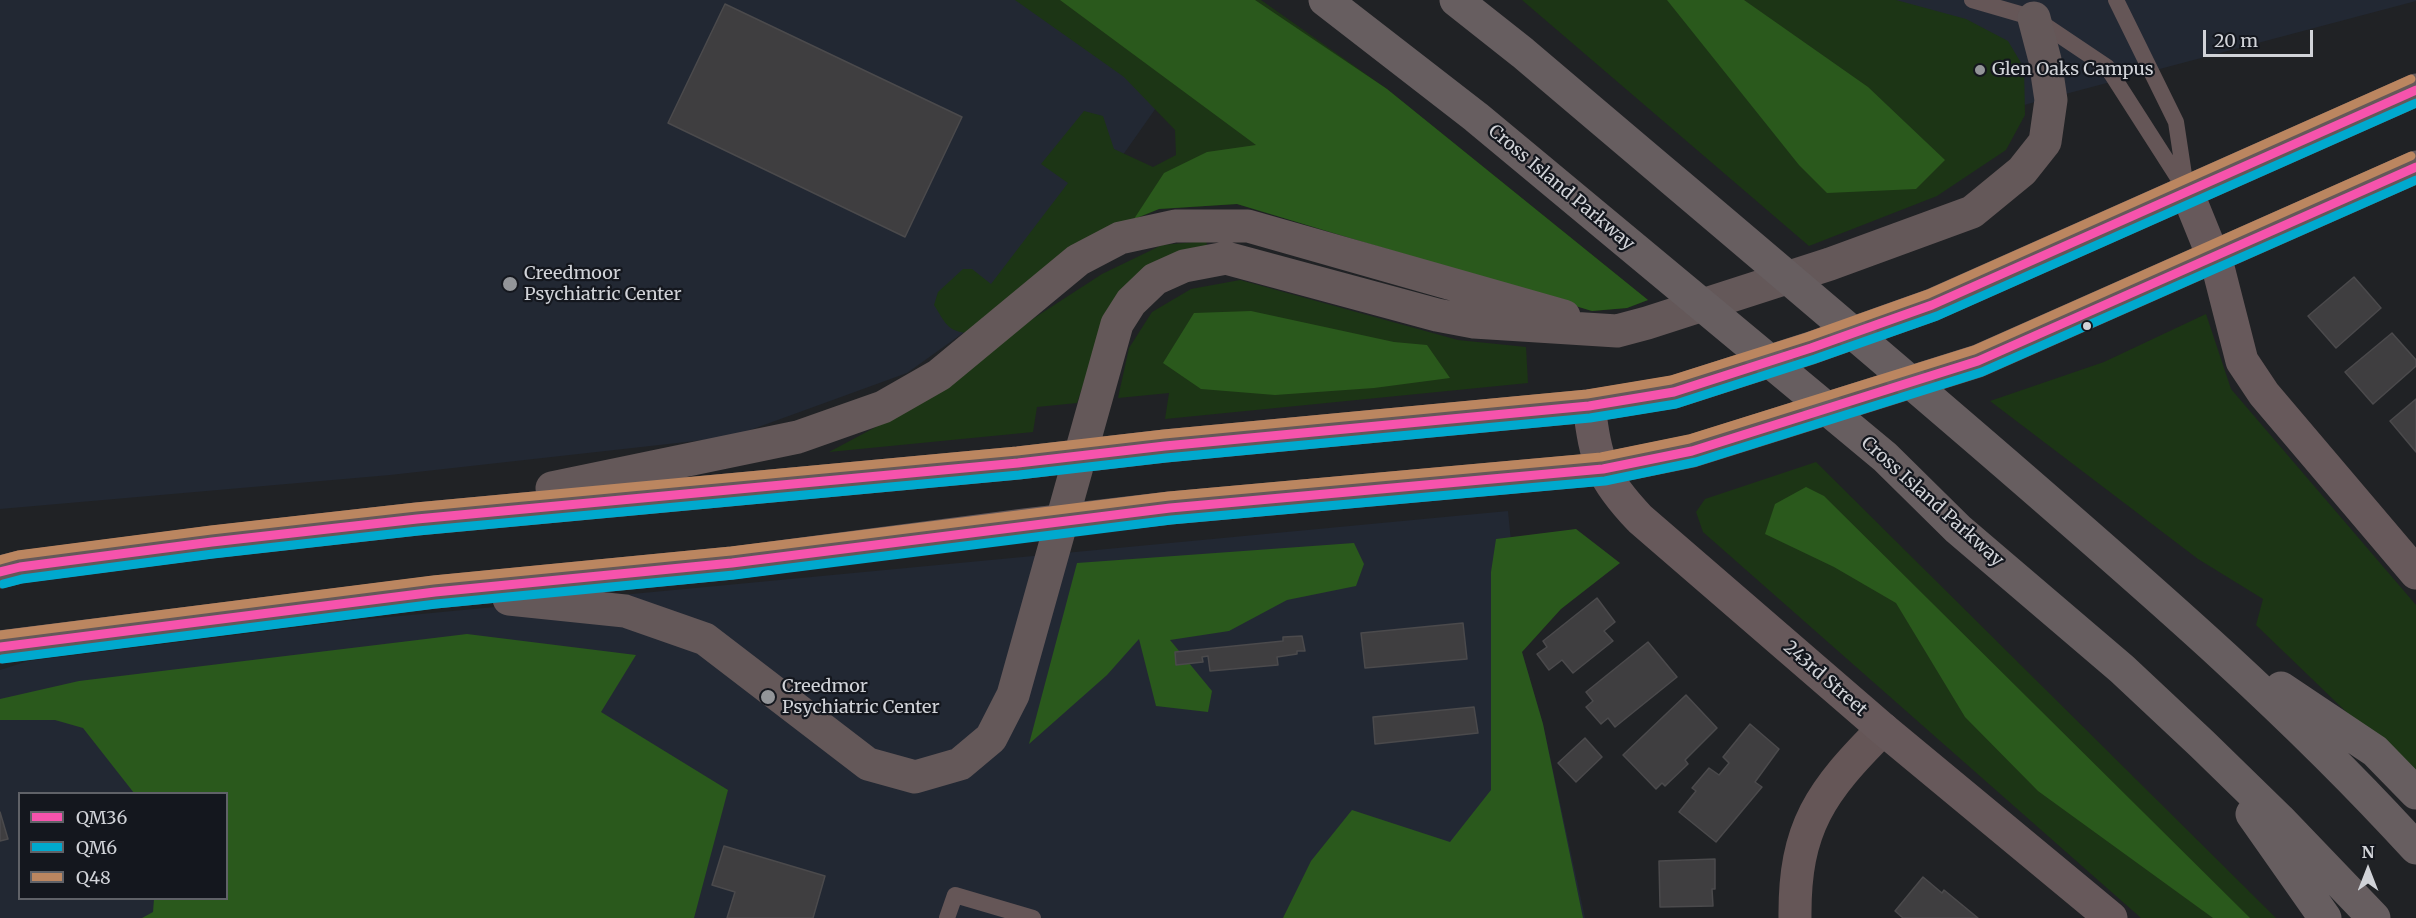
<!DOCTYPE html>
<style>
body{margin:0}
#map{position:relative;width:2416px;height:918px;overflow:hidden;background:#202225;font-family:Merriweather,serif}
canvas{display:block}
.legend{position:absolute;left:18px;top:792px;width:210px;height:108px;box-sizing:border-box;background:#14171e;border:2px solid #606268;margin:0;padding:8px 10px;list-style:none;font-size:18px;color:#d1d3d8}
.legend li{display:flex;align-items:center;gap:12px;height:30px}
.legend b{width:30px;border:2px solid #606268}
.north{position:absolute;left:2338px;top:840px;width:60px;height:60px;-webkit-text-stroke:4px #14171e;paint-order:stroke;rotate:0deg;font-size:16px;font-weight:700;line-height:24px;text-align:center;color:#d1d3d8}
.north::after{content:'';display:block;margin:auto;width:21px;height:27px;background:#d1d3d8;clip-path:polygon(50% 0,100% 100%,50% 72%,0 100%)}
.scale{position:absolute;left:2203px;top:30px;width:110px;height:27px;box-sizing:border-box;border:3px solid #d1d3d8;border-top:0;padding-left:8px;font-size:18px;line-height:21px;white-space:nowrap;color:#d1d3d8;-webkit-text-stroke:4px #14171e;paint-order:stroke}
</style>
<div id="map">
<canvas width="2416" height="918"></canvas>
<ul class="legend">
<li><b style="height:8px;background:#f653ac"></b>QM36</li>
<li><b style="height:8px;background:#00a9ce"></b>QM6</li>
<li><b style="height:8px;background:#bb8660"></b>Q48</li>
</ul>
<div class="north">N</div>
<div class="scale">20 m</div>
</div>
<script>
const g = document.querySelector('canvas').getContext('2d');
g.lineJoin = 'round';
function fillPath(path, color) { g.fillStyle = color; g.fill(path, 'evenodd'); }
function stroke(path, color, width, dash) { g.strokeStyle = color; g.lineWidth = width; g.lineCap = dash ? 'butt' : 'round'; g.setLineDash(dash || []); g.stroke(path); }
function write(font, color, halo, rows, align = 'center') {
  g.font = font + ' Merriweather,serif'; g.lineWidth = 4.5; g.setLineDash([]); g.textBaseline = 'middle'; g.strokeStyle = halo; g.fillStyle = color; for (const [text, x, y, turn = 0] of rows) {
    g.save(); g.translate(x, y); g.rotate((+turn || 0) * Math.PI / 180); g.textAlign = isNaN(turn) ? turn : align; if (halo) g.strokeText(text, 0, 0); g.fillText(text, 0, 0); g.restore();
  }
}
fillPath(new Path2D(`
 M0,0H1232L1056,250L984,318L907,373L731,437L390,475L0,509Z
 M1717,0H2416V1L1892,140Z
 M1508,511L1522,652L1543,724L1585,918H0V670L28,661L347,621ZM20,794H226V898H20Z`), '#222833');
fillPath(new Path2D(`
 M1015,0H1261L1387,89L1648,300L1627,308L1592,311L1237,204L1159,209L1077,244L969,333C947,332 945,322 934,305L938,292L963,269H972L991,284L1068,183L1041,164L1084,111L1103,116L1114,149L1153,167L1176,155L1175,130L1124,77Z
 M1522,0H1896L1966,19L2008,41L2024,68L2025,115L2006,150L1937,196L1809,246Z
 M1206,241L1208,249L1109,309L1077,403L1037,407L1033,432L829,452L932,397L1028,322L1102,274L1162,245Z
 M1240,280L1458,340L1526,347L1528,383L1165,419L1169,393L1118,398L1129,348L1152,312L1191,289Z
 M2206,314L2231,389L2416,605V779L2256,625L2263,599L2198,559L1990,401L2104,362Z
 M1816,462L2276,918H2141L1703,532L1696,512L1705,499Z`), '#1c3515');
fillPath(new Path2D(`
 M1060,0H1255L1387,89L1648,300L1627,308L1592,311L1237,204L1159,209L1134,219L1164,173L1207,152L1256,145Z
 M1667,0H1744L1868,87L1945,160L1916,189L1827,193L1799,165Z
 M1251,311L1394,342L1427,345L1450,378L1374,388L1275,395L1201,389L1163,363L1194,313Z
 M1806,487L1824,496L2250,918H2213L2038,791L1965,717L1896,603L1834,567L1765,534L1775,504Z
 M1576,529L1620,563L1561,609L1522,652L1543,724L1583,918H1283L1311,861L1352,810L1450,842L1491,790V572L1496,539Z
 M1354,543L1364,564L1356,586L1287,600L1229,631L1170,640L1212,691L1208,712L1156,706L1139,639L1107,675L1029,744L1077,563Z
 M467,634L636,655L601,712L728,790L694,918H142L153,912L154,899L226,898V794L134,793L83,728L55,720H0V699L79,681Z`), '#2a591c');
const building = new Path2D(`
 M725,4L962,117L905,237L668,123Z
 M2354,277L2381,308L2336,348L2308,316Z
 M2392,333L2416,360V366L2373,404L2345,372Z
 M2416,399V452L2390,421Z
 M1597,598L1615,622L1604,631L1613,641L1573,673L1562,660L1549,670L1537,654L1547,647L1543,641Z
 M1463,623L1467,659L1365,668L1361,633Z
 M1302,636L1305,651H1297V654L1277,657L1278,665L1210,671L1208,656L1202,657L1203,662L1176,665L1175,652L1283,641V637Z
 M1648,642L1677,677L1615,727L1608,718L1601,724L1586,707L1593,701L1586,692Z
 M1686,695L1717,728L1685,760L1688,764L1665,786L1662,783L1656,789L1623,755Z
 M1474,707L1478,733L1375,744L1373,717Z
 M1750,724L1779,749L1755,782L1762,787L1716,842L1679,812L1696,791L1692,788L1709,768L1719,775L1729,763L1723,757Z
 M1585,738L1602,757L1576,782L1558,763Z
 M0,812L8,839L0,841Z
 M724,846L825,876L813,918H727L735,892L712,885Z
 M1715,859V889H1712L1713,906L1660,907L1659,861Z
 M1923,877L1942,893L1944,890L1978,918H1903L1895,911Z`);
fillPath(building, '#3f3e40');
stroke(building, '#4b4a4c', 1.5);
stroke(new Path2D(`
 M1972,0L2034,18L2107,67L2187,192
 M2116,0L2176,122L2186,188
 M947,918L955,895L1033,918`), '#655657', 16);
stroke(new Path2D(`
 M1795,918C1794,827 1821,791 1883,729`), '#655657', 33);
stroke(new Path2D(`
 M2187,192L2219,271L2242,361L2264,394L2416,573
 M1589,406C1596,461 1601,478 1640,519L1883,729L2111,918`), '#67595b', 33);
stroke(new Path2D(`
 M552,488L798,437L883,407L939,375L1078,260L1120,238L1175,226H1248L1564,316
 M0,572L20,567L212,542L417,519L1018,463L1165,446L1589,406L1674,392L1811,348L1932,305L2416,90
 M509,599L625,611L705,639L868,764L915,777L960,764L991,738L1013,695L1117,324L1131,302L1155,279L1184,266L1226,258L1437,315L1474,322L1617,331L1647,323L1830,264L1972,212L2022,171L2045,142L2051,100L2045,60L2034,18
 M0,647L435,592L732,563L1023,525L1170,508L1603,469L1692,451L1978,361L2416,167`), '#645859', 33);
stroke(new Path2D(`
 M1325,0L1476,117L1885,457L1958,529L2122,669L2202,744L2279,819L2374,918
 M1456,0L1523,53C1690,195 1857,335 2022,478C2158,596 2294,714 2416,848
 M2281,688L2375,751L2416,793
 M2252,814L2325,918`), '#675e60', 33);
stroke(new Path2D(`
 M0,572L20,567L212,542L417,519L1018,463L1165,446L1589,406L1674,392L1811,348L1932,305L2416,90
 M0,647L435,592L732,563L1170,508L1603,469L1692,451L1978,361L2416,167`), '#f653ac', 9);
stroke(new Path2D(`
 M3,584L22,579L213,554L418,531L1019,475L1166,458L1590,418L1676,404L1815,359L1937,316L2416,103
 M2,659L436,604L734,575L1171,520L1605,481L1696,462L1982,372L2416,180`), '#00a9ce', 9);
stroke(new Path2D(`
 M0,560L18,555L211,530L416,507L1017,451L1164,434L1587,394L1671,380L1807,337L1928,294L2411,79
 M0,635L433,580L731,551L1169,496L1601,457L1689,439L1974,350L2411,156`), '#bb8660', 9);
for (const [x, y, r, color] of [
 [1980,70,6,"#939599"],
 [510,284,8,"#939599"],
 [2087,326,5,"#d1d3d8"],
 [768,697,8,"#939599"]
]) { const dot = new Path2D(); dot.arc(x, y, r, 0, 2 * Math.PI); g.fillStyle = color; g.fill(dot); stroke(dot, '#14171e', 2); }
write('18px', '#d1d3d8', '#14171e', [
 ["Glen Oaks Campus",1992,70],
 ["Creedmoor",524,274],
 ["Psychiatric Center",524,295],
 ["Creedmor",782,687],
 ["Psychiatric Center",782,708]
], 'left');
write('18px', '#d1d3d8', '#14171e', [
 ["Cross Island Parkway",1561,188,40],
 ["Cross Island Parkway",1932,502,42],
 ["243rd Street",1825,679,41]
]);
</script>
